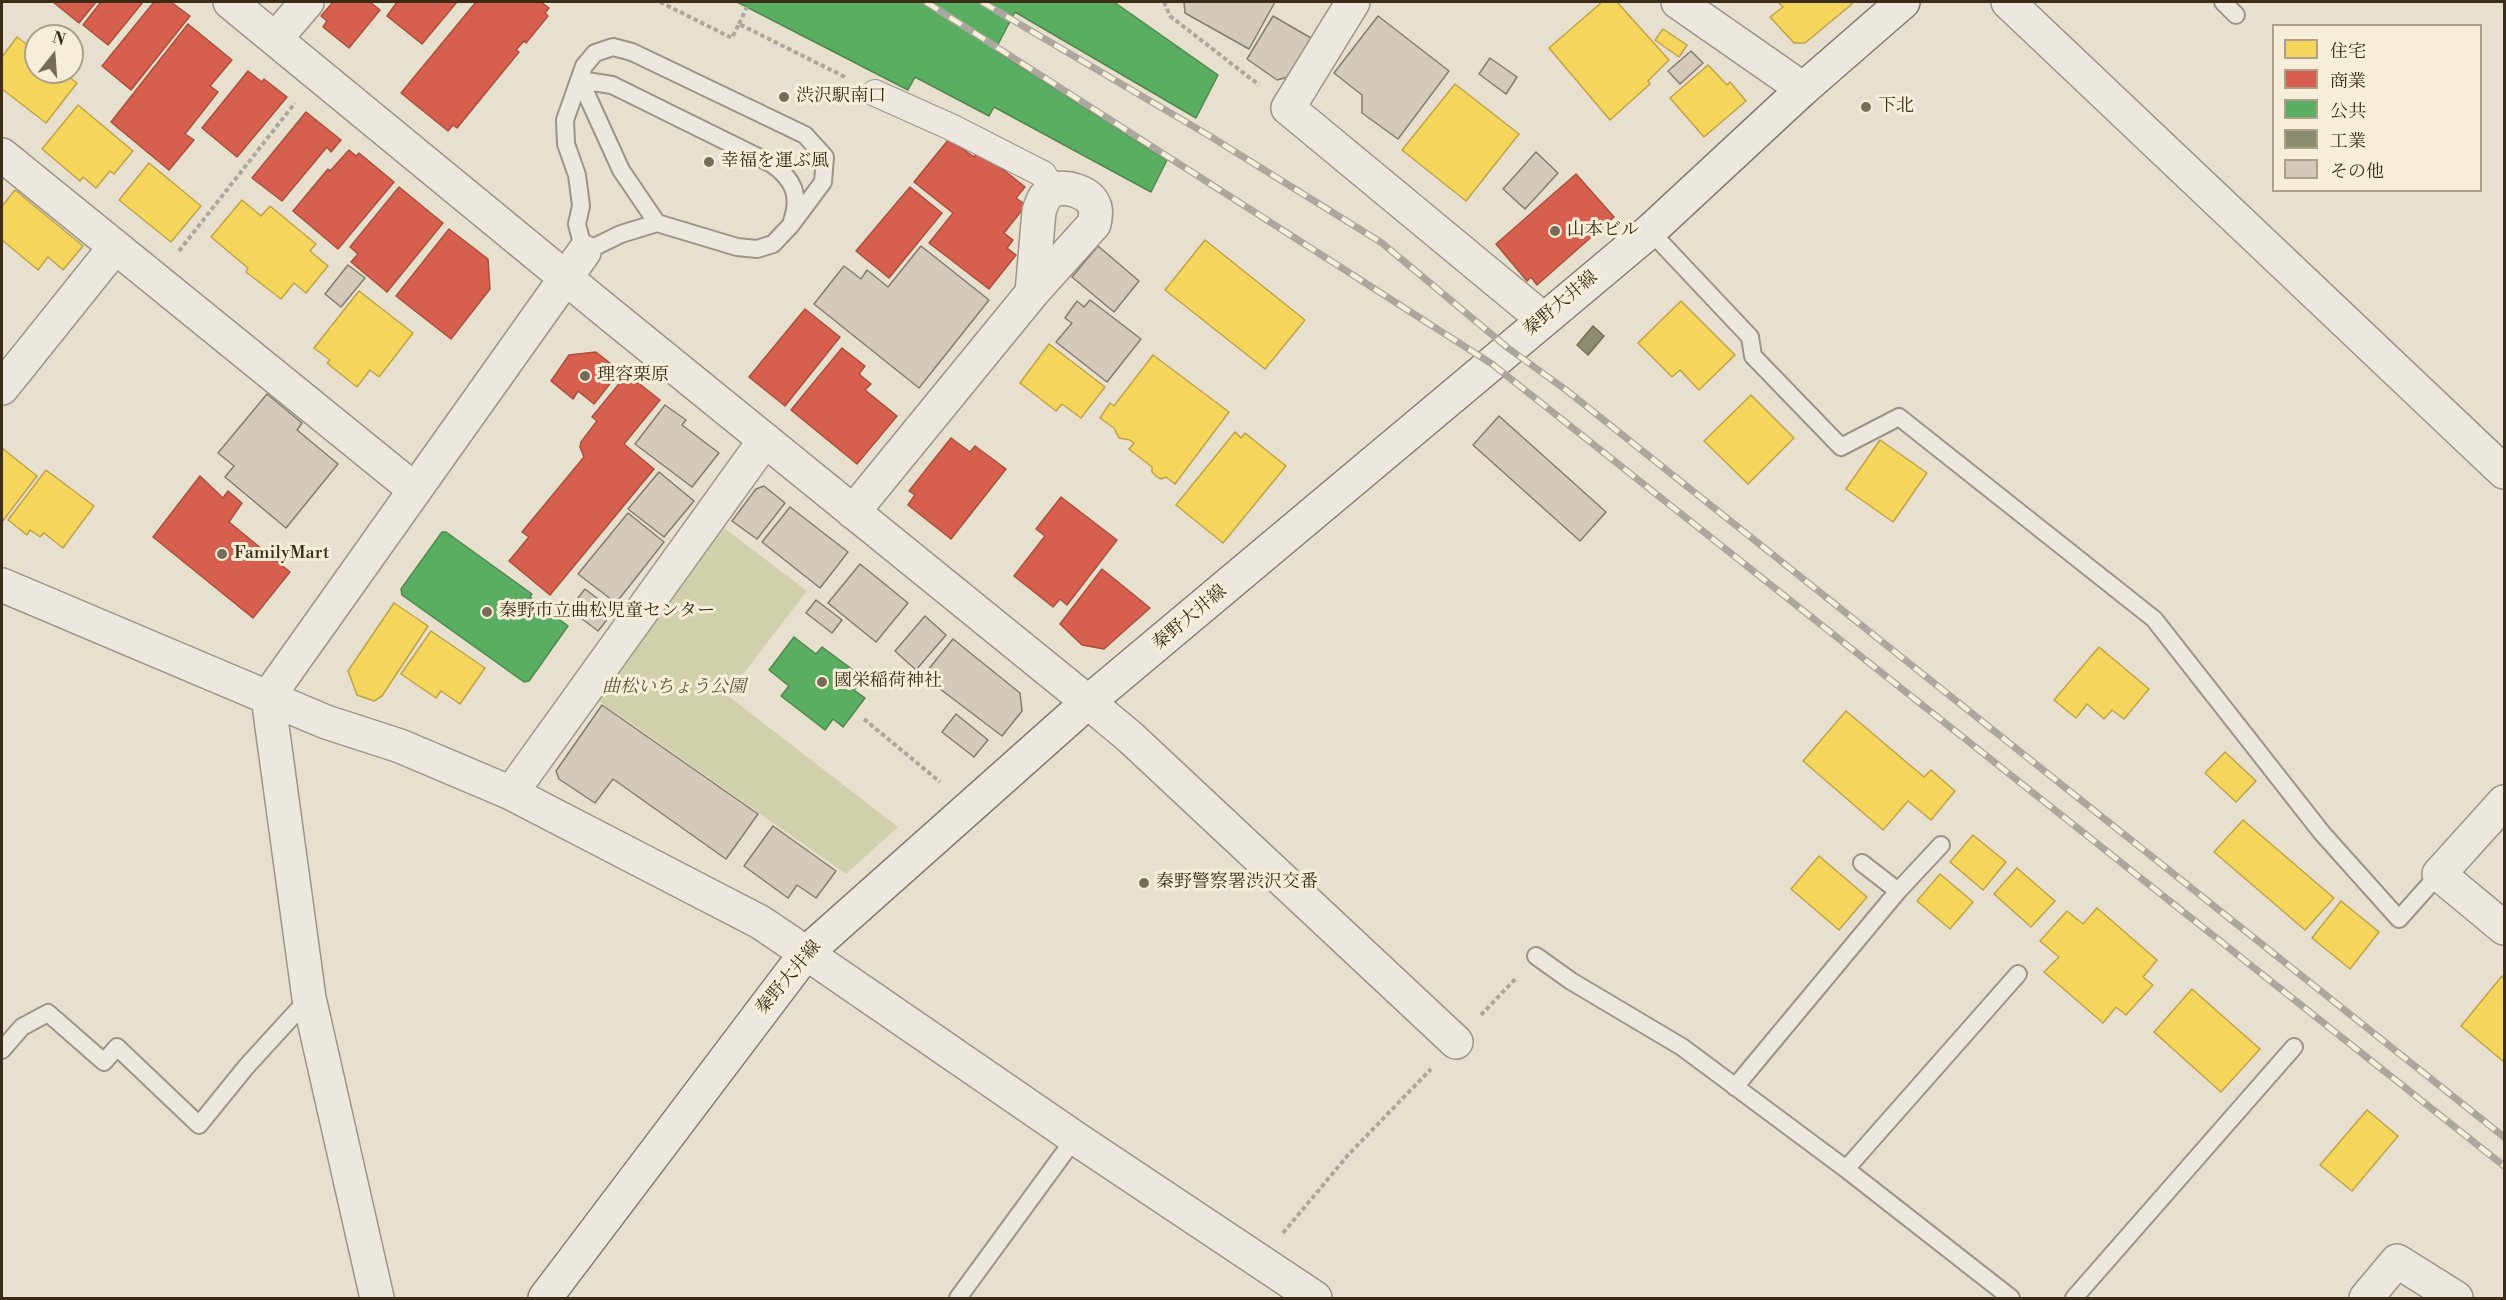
<!DOCTYPE html>
<meta charset="utf-8">
<style>
body{margin:0}
#map{position:relative;width:2506px;height:1300px;overflow:hidden;background:#e8e0ce;font-family:"Libre Bodoni","Noto Serif JP",serif}
canvas{display:block}
.frame{position:absolute;inset:0;border:3px solid #3b2c17;pointer-events:none}
.legend{position:absolute;left:2272px;top:24px;width:210px;height:168px;box-sizing:border-box;background:#f7eed9;border:2px solid #aca08b;margin:0;padding:8px 10px;list-style:none;font-size:18px;color:#3b2c17}
.legend li{display:flex;align-items:center;gap:12px;height:30px}
.legend b{width:30px;border:2px solid #aca08b}
.north{position:absolute;left:24px;top:24px;width:60px;height:60px;box-sizing:border-box;background:#f7eed9;border:2px solid #aca08b;border-radius:50%;rotate:17deg;font-size:16px;font-weight:700;line-height:24px;text-align:center;color:#3b2c17}
.north::after{content:'';display:block;margin:auto;width:21px;height:27px;background:#786b57;clip-path:polygon(50% 0,100% 100%,50% 72%,0 100%)}
</style>
<div id="map">
<canvas width="2506" height="1300"></canvas>
<div class="frame"></div>
<ul class="legend">
<li><b style="height:16px;background:#f6d55c"></b>住宅</li>
<li><b style="height:16px;background:#d6604d"></b>商業</li>
<li><b style="height:16px;background:#5aae61"></b>公共</li>
<li><b style="height:16px;background:#8c8c6e"></b>工業</li>
<li><b style="height:16px;background:#d5c9ba"></b>その他</li>
</ul>
<div class="north">N</div>
</div>
<script>
const g = document.querySelector('canvas').getContext('2d');
g.lineJoin = 'round';
function fillPath(path, color) { g.fillStyle = color; g.fill(path, 'evenodd'); }
function stroke(path, color, width, dash) { g.strokeStyle = color; g.lineWidth = width; g.lineCap = dash ? 'butt' : 'round'; g.setLineDash(dash || []); g.stroke(path); }
function write(font, color, halo, rows, align = 'center') {
  g.font = font + ' "Libre Bodoni","Noto Serif JP",serif'; g.lineWidth = 6; g.setLineDash([]); g.textBaseline = 'middle'; g.strokeStyle = halo; g.fillStyle = color; for (const [text, x, y, turn = 0] of rows) {
    g.save(); g.translate(x, y); g.rotate((+turn || 0) * Math.PI / 180); g.textAlign = isNaN(turn) ? turn : align; if (halo) g.strokeText(text, 0, 0); g.fillText(text, 0, 0); g.restore();
  }
}
fillPath(new Path2D(`
 M724,528L807,591L727,695L898,827L846,874L599,701Z`), '#d1d0ad');
const homes = new Path2D(`
 M1602,2H1617L1669,60L1648,81L1650,84L1610,120L1549,48Z
 M1778,2H1850L1852,4L1805,43H1794L1770,17L1783,7Z
 M1663,29L1687,45L1679,57L1655,40Z
 M17,37L36,51V72H63L77,83L46,123L2,89V57Z
 M1708,65L1727,85L1730,82L1746,101L1704,137L1670,98Z
 M1455,84L1519,134L1466,201L1402,150Z
 M78,105L133,151L114,174L110,171L96,188L83,177L80,181L42,149Z
 M149,163L201,206L171,242L119,200Z
 M15,190L83,246L63,270L48,257L38,270L2,240V206Z
 M242,200L261,216L270,206L316,244L310,251L328,266L306,293L294,283L281,299L246,272L248,268L211,237Z
 M1205,240L1305,320L1265,369L1165,290Z
 M359,291L413,333L379,377L370,370L357,387L327,363L330,360L314,348Z
 M1681,301L1735,355L1699,390L1680,370L1672,377L1638,343Z
 M1049,344L1105,387L1081,418L1062,404L1056,411L1020,383Z
 M1153,355L1229,412L1175,484L1166,477L1161,479L1156,476L1152,472V467L1129,449L1134,443L1130,440L1119,438L1114,428L1100,418L1110,403L1114,406Z
 M1751,395L1794,438L1748,484L1704,441Z
 M1235,432L1241,438L1245,433L1286,466L1223,543L1176,505Z
 M1880,440L1927,473L1893,522L1846,489Z
 M2,448L37,476L2,522Z
 M46,470L94,506L63,548L44,533L40,537L30,530L27,535L8,520Z
 M394,603L428,626L382,696L374,701L357,695L348,671Z
 M431,631L485,668L460,704L441,691L436,698L401,674Z
 M2099,647L2149,689L2124,719L2112,710L2104,719L2087,704L2076,718L2054,700Z
 M1846,711L1924,777L1931,770L1955,791L1931,820L1908,801L1883,830L1803,761Z
 M2225,752L2256,781L2236,802L2205,773Z
 M2243,820L2334,898L2305,930L2214,852Z
 M1973,835L2006,862L1983,890L1950,862Z
 M1819,856L1867,897L1839,930L1791,889Z
 M2017,868L2055,901L2031,927L1994,894Z
 M1940,874L1973,902L1950,929L1917,901Z
 M2341,901L2379,932L2350,969L2312,938Z
 M2097,908L2157,960L2143,977L2153,985L2126,1015L2116,1007L2103,1023L2044,972L2059,957L2040,941L2067,911L2083,924Z
 M2502,976L2504,979V1062L2461,1026Z
 M2192,989L2260,1049L2221,1092L2154,1032Z
 M2367,1110L2398,1136L2352,1191L2320,1165Z`);
fillPath(homes, '#f6d55c');
stroke(homes, '#bea247', 1.5);
const shops = new Path2D(`
 M53,2H96L79,23Z
 M101,2H143L108,45L83,25Z
 M154,2H171L190,16L131,90L102,66Z
 M333,2H370L380,10L349,48L323,27L327,21L321,16Z
 M397,2H457L422,44L387,16Z
 M476,2H541L549,8L545,13L548,16L526,43L524,41L516,50L519,52L457,128L453,125L448,131L401,93Z
 M188,24L232,60L210,86L218,92L185,134L194,140L169,170L111,122Z
 M248,71L262,82L264,79L287,97L237,157L202,128Z
 M306,112L341,140L331,152L327,147L282,201L252,178Z
 M949,139L974,157L979,150L1025,187L1016,198L1026,205L1004,233L1013,240L1007,248L1016,255L989,289L929,243L953,213L914,182Z
 M349,150L356,156L359,153L394,182L338,249L293,211L328,169L330,171Z
 M1576,174L1614,217L1537,285L1531,277L1527,281L1496,244Z
 M399,187L443,223L387,292L351,262L358,254L350,247Z
 M910,187L942,213L889,278L856,251Z
 M449,229L488,259L490,289L451,339L396,296Z
 M805,309L840,337L785,406L749,377Z
 M842,348L865,366L859,374L871,384L865,390L897,416L857,464L791,410Z
 M596,352L620,371L594,404L578,391L573,399L551,381L569,355Z
 M627,374L660,400L624,444L654,469L550,595L509,561L529,537L522,532L584,457L580,447L581,442L597,421L592,417Z
 M951,438L970,452L975,446L1006,469L951,539L908,505L915,495L909,491Z
 M200,476L223,498L228,491L242,503L229,522L290,572L253,618L153,537Z
 M1061,497L1117,540L1067,605L1060,599L1053,607L1014,576L1045,536L1036,529Z
 M1102,569L1150,608L1104,649L1082,645L1060,624Z`);
fillPath(shops, '#d6604d');
stroke(shops, '#a8503d', 1.5);
const public = new Path2D(`
 M737,2H1114L1218,75L1196,118L1015,12L995,50L1167,160L1151,192L994,107L989,116L915,77L908,90Z
 M442,532H446L532,594L530,597L568,626L529,681L524,682L402,595L401,589Z
 M794,637L816,654L822,647L864,678L854,690L865,698L843,727L833,719L825,730L781,696L789,686L769,670Z`);
fillPath(public, '#5aae61');
stroke(public, '#51874b', 1.5);
const industry = new Path2D(`
 M1593,326L1604,336L1588,355L1577,345Z`);
fillPath(industry, '#8c8c6e');
stroke(industry, '#746f54', 1.5);
const building = new Path2D(`
 M1184,2H1275L1249,49L1185,13Z
 M1273,16L1311,38L1288,77L1277,80L1247,59Z
 M1378,16L1449,71L1398,139L1362,113V95L1334,73Z
 M1691,51L1703,63L1680,84L1668,71Z
 M1490,58L1517,77L1506,94L1479,74Z
 M1536,152L1558,173L1525,209L1503,189Z
 M921,246L989,300L919,388L814,304L844,266L861,279L867,270L888,287Z
 M1098,246L1139,281L1114,312L1072,277Z
 M348,265L365,278L341,307L325,294Z
 M1090,300L1141,339L1107,382L1056,342L1072,323L1065,318L1077,301L1084,307Z
 M267,394L302,423L297,430L338,464L286,528L225,477L234,466L218,453Z
 M665,405L686,420L682,425L719,453L692,487L635,444Z
 M1499,416L1606,512L1580,541L1473,445Z
 M659,472L694,501L664,537L628,509Z
 M764,486L785,503L757,539L732,521L756,489Z
 M790,507L848,552L820,588L762,542Z
 M628,513L664,542L616,603L578,574Z
 M860,564L908,603L876,642L828,603Z
 M585,589L614,611L598,631L569,609Z
 M816,600L842,620L832,633L806,613Z
 M925,616L946,635L916,670L895,651Z
 M953,639L1020,693L1022,711L1002,736L923,676Z
 M602,705L758,814L726,859L613,779L595,803L559,779L556,771Z
 M956,714L988,740L974,757L942,732Z
 M773,826L836,871L816,898L797,885L788,898L744,866Z`);
fillPath(building, '#d5c9ba');
stroke(building, '#827c70', 1.5);
const service = new Path2D(`
 M2223,2L2236,15
 M613,47L632,52L805,135L825,157L823,182L791,225L773,244L757,249L737,247L657,223L621,234L584,252L577,224L581,206L577,175L566,144L565,120L584,66L595,53Z
 M580,80L612,85L772,164C793,179 801,195 792,221
 M580,80L621,170L657,223
 M1650,231L1750,337L1753,356L1841,447L1899,417L2154,619L2322,833L2399,919L2439,874
 M1862,863L1898,891
 M1536,956L1571,981L1682,1047L1846,1169L2011,1298
 M2,1050L22,1027L48,1013L104,1062L117,1047L199,1125L246,1067L309,998
 M1735,1087L1898,891L1941,845
 M1846,1169L2018,974
 M958,1298L1075,1138
 M2074,1298L2294,1047`);
const pedestrian = new Path2D(`
 M875,93L951,127L1043,174L1053,190`);
const minor = new Path2D(`
 M1353,2L1288,108L1543,319
 M2008,2L2504,472
 M276,38L307,2
 M2,155L415,490
 M2,388L115,247
 M853,512L1032,293L1039,211C1042,203 1044,195 1052,191C1064,184 1089,192 1094,205C1097,211 1095,219 1094,224L1032,293
 M2,585L326,722L400,746L511,793L760,922L806,953
 M268,697L309,998L377,1298
 M1088,702L1130,737L1456,1042
 M511,793L765,440
 M2504,802L2439,874L2504,928
 M2366,1298L2397,1261L2456,1298`);
const tertiary = new Path2D(`
 M230,2L606,311L1088,702
 M1678,2L1803,89
 M268,697L584,252
 M806,953L1075,1138L1315,1298`);
const secondary = new Path2D(`
 M545,1298L806,953L1088,702L1650,231L1803,89L1903,2`);
stroke(service, '#9b9588', 20);
stroke(pedestrian, '#9b9588', 28);
stroke(minor, '#9b9588', 36);
stroke(tertiary, '#9b9588', 36);
stroke(secondary, '#827c70', 36);
stroke(new Path2D(`
 M660,2L732,38L739,24L845,77
 M1164,2L1170,16L1259,85
 M739,24L747,7
 M179,251L295,103
 M864,719L940,782
 M1481,1015L1517,977
 M1283,1233L1348,1155L1431,1069`), '#aca79e', 4, [4.5, 3]);
stroke(service, '#ece8e0', 16);
stroke(pedestrian, '#ece8e0', 26);
stroke(minor, '#ece8e0', 33);
stroke(tertiary, '#ece8e0', 33);
stroke(secondary, '#ece8e0', 33);
const rail = new Path2D(`
 M926,2L1492,364L2504,1166
 M982,2L1208,135L1382,243L1508,348L1566,390L2504,1137`);
stroke(rail, '#aca79e', 7);
stroke(rail, '#f7eed9', 4.5, [14]);
for (const [x, y, r, color] of [
 [784,97,6,"#786b57"],
 [1866,107,6,"#786b57"],
 [709,162,6,"#786b57"],
 [1555,231,6,"#786b57"],
 [585,376,6,"#786b57"],
 [222,554,6,"#786b57"],
 [487,612,6,"#786b57"],
 [822,682,6,"#786b57"],
 [1144,883,6,"#786b57"]
]) { const dot = new Path2D(); dot.arc(x, y, r, 0, 2 * Math.PI); g.fillStyle = color; g.fill(dot); stroke(dot, '#f7eed9', 2); }
write('18px', '#3b2c17', '#f7eed9', [
 ["渋沢駅南口",796,97],
 ["下北",1878,107],
 ["幸福を運ぶ風",721,162],
 ["山本ビル",1567,231],
 ["理容栗原",597,376],
 ["FamilyMart",234,554],
 ["秦野市立曲松児童センター",499,612],
 ["國栄稲荷神社",834,682],
 ["秦野警察署渋沢交番",1156,883]
], 'left');
write('18px', '#3b2c17', '#f7eed9', [
 ["秦野大井線",1561,304,-40],
 ["秦野大井線",1190,618,-40],
 ["秦野大井線",789,978,-50]
]);
write('italic 18px', '#5c5236', '#f7eed9', [
 ["曲松いちょう公園",674,688]
]);
</script>
